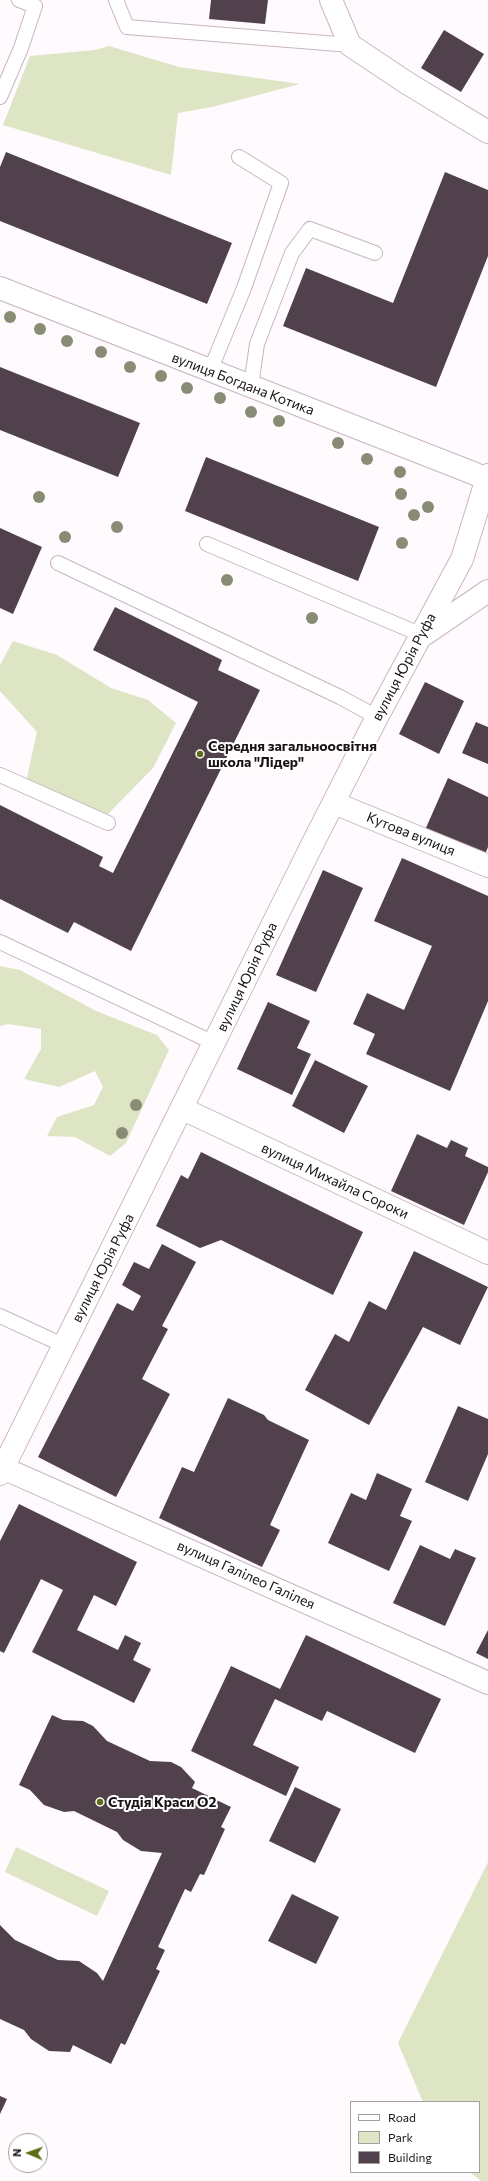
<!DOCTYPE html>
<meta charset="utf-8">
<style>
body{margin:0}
#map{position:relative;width:488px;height:2181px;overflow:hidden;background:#fefafd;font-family:Commissioner,sans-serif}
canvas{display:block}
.legend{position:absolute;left:350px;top:2101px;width:130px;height:72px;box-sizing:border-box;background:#fff;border:1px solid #a3a0a2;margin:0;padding:5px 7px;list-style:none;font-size:12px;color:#181116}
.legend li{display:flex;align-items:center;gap:8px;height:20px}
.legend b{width:20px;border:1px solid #a3a0a2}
.north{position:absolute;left:8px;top:2133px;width:40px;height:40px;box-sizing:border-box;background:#fff;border:1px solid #a3a0a2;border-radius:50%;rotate:272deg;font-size:11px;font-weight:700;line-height:16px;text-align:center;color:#181116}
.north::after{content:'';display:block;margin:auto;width:14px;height:18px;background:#5e6d18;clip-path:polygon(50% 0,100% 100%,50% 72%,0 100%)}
</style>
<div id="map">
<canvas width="488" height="2181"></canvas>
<ul class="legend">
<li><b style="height:5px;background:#fff"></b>Road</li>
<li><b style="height:11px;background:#dde5c5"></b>Park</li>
<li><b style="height:11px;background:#51414c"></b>Building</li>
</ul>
<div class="north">N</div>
</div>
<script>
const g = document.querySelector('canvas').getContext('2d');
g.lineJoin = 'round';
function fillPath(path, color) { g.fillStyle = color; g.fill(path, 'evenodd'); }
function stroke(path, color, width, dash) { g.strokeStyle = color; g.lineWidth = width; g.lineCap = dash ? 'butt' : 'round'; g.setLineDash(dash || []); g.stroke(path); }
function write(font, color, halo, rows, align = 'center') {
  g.font = font + ' Commissioner,sans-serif'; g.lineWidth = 4; g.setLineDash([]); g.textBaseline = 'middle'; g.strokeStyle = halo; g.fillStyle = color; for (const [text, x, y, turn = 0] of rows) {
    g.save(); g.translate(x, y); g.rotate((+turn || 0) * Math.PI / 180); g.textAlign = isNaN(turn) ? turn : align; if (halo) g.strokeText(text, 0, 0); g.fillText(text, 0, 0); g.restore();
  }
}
fillPath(new Path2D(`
 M109,46L179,67L300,84L212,107L178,113L171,175L3,125L30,56L95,50Z
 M13,641L57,655L111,688L148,700L176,723L153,768L107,815L66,804L26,782L37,732L0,691V665Z
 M0,966L20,970L96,1011L157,1035L169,1050L126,1143L110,1156L75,1137L47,1136L57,1117L94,1105L103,1087L95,1071L59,1087L24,1079L41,1049V1029L8,1024L0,1026Z
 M16,1847L109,1891L97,1916L5,1872Z
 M488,1862V2181H481L470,2172H479V2102H423L398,2043Z`), '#dde5c5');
fillPath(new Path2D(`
 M211,0H268L265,24L209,19Z
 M444,30L484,54L461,92L421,68Z
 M6,152L232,243L207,304L0,221V167Z
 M445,172L488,190V256L436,387L283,326L306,268L393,303Z
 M0,367L140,423L118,477L0,430Z
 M206,457L379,527L358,581L185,511Z
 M0,528L42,547L13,614L0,608Z
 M115,607L222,660L218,670L260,690L131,951L74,922L68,933L0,899V805L103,857L99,866L113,873L198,702L93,650Z
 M425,682L464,701L439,754L399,734Z
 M476,722L488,727V764L462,753Z
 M448,778L488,797V847L484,857L425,830Z
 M402,858L488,896V1001L450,1091L366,1054L375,1034L353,1024L367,993L404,1010L432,946L374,921Z
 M323,870L363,888L316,992L276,975Z
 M268,1002L310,1021L297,1048L311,1054L292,1095L237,1069Z
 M315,1060L368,1086L344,1133L292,1106Z
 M417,1134L447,1148L451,1140L468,1148L465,1156L488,1167V1172L464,1225L391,1191Z
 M201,1152L363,1232L333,1295L221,1240L200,1248L156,1226L181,1175L188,1179Z
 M162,1244L196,1262L162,1326L168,1329L142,1379L170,1394L116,1497L38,1457L117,1303L133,1311L141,1296L122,1285L134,1262L149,1269Z
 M414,1251L488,1287L460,1345L423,1327L369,1425L305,1390L335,1334L349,1342L369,1301L386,1310Z
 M228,1398L264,1415L268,1420L309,1440L270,1525L280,1530L262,1567L159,1518L182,1467L194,1472Z
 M458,1406L488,1419V1454L468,1501L425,1482Z
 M377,1473L412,1489L400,1516L412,1521L389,1571L328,1543L351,1493L366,1500Z
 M19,1504L137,1562L116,1606L94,1595L77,1630L118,1650L125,1635L141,1643L133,1660L151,1669L134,1703L32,1652L63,1590L41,1579L4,1653L0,1651V1541Z
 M420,1545L450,1559L455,1549L476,1558L445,1626L393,1603Z
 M488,1630V1659L476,1653Z
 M306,1635L441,1699L415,1753L327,1711L322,1721L275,1699L253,1745L299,1767L286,1796L191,1751L231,1666L280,1689Z
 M52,1715L63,1720L83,1721L93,1726L107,1741L150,1761L171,1762L181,1767L195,1782L192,1788L231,1807L221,1827L225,1829L204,1875L200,1874L191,1892L185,1889L158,1947L165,1950L156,1969L160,1971L125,2045L121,2043L111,2064L73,2045L70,2052L49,2051L31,2039L24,2030L0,2019V1925L15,1940L58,1960L79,1961L97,1973L103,1981L162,1853L141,1851L123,1840L117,1832L74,1811L64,1812L44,1805L30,1790L19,1785Z
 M295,1787L341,1809L315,1863L269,1841Z
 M292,1894L339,1917L316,1964L268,1941Z
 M0,2096L7,2099L0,2114Z`), '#51414c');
const service = new Path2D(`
 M116,0L127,27L350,45
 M0,97L21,48L35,6L19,0
 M210,371L244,288L281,183L239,157
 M251,386L257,344L292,253L310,229L375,253
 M207,544L422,635
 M58,563L340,697L377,717
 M0,775L108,823
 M0,942L214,1043
 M0,1316L63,1345`);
const minor = new Path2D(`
 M425,634L488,591
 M334,803L488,866
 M183,1109L488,1253
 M3,1468L488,1683
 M0,1474L314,841L377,717L462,559L488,475`);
const tertiary = new Path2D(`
 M331,0L350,45L407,83L488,132
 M0,288L473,473L486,479L488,482`);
stroke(service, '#c9b5c2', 16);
stroke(minor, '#c9b5c2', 24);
stroke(tertiary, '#c9b5c2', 24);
stroke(service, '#fff', 14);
stroke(minor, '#fff', 22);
stroke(tertiary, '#fff', 22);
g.fillStyle = '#898c75';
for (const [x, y] of [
 [10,317],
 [40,329],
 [67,341],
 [101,352],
 [130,367],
 [161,376],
 [187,388],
 [220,398],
 [251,412],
 [279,421],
 [338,443],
 [367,459],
 [400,472],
 [401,494],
 [39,497],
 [428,507],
 [414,515],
 [117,527],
 [65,537],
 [402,543],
 [227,580],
 [312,618],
 [136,1105],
 [122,1133]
]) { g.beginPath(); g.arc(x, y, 6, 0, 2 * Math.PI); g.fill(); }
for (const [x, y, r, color] of [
 [200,754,4,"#5e6d18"],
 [100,1802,4,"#5e6d18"]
]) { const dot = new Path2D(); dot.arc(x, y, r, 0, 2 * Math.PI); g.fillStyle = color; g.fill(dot); stroke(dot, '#fff', 1.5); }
write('14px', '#181116', '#fff', [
 ["вулиця Богдана Котика",243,384,21],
 ["вулиця Юрія Руфа",404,667,-62],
 ["Кутова вулиця",411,834,22],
 ["вулиця Юрія Руфа",247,977,-64],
 ["вулиця Михайла Сороки",335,1181,25],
 ["вулиця Юрія Руфа",103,1268,-63],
 ["вулиця Галілео Галілея",246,1575,24]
]);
write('bold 14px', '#181116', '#fff', [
 ["Середня загальноосвітня",208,746],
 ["школа \"Лідер\"",208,762],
 ["Студія Краси O2",108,1802]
], 'left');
</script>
